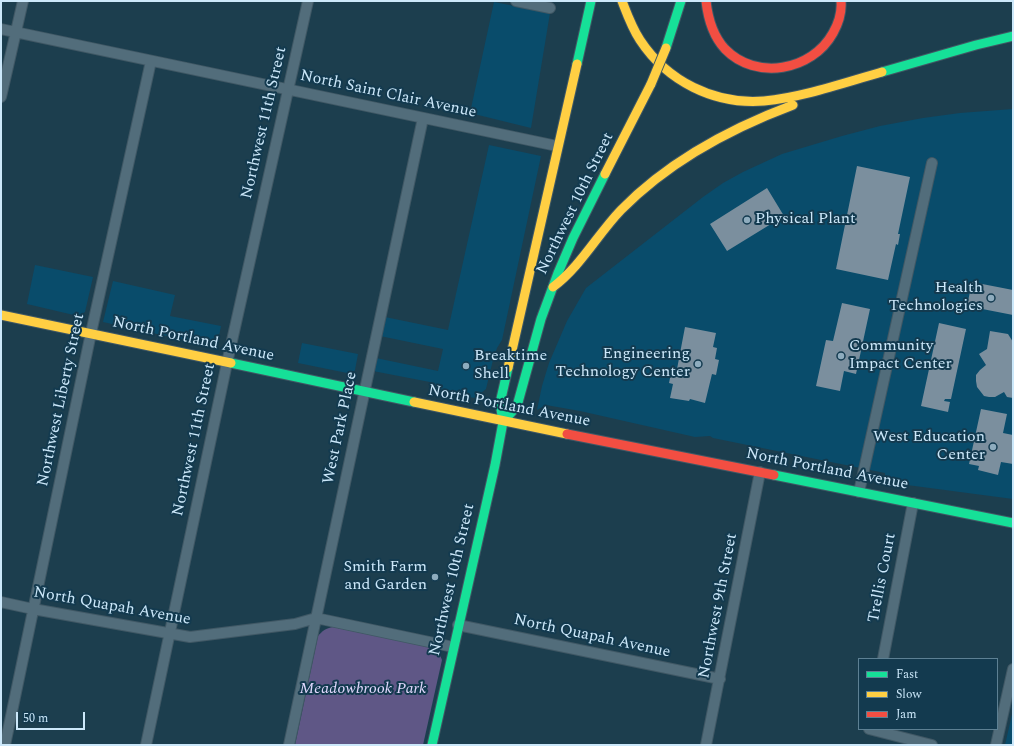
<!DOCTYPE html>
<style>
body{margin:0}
#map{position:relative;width:1014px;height:746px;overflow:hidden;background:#1c3e4e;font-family:Spectral,serif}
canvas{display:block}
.frame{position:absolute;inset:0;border:2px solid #cce8fa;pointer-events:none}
.legend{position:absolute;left:858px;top:658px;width:140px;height:72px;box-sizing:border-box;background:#133a4f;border:1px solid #5d8093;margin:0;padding:5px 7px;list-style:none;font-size:12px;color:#cce8fa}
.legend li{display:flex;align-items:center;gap:8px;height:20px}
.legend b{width:20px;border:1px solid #5d8093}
.scale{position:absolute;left:16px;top:712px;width:69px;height:18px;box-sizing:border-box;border:2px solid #cce8fa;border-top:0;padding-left:5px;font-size:12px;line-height:14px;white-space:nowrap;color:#cce8fa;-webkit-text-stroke:3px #133a4f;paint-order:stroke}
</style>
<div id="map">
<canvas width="1014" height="746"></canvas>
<div class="frame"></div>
<ul class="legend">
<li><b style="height:5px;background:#16e098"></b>Fast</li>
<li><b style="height:5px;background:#ffcf43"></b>Slow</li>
<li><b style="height:5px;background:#f24e42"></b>Jam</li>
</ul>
<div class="scale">50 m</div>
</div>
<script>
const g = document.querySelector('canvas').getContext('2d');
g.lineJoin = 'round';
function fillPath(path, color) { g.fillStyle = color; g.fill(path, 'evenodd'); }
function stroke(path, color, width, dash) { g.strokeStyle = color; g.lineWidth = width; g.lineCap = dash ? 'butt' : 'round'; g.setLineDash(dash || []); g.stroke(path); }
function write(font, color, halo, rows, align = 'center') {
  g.font = font + ' Spectral,serif'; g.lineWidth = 4; g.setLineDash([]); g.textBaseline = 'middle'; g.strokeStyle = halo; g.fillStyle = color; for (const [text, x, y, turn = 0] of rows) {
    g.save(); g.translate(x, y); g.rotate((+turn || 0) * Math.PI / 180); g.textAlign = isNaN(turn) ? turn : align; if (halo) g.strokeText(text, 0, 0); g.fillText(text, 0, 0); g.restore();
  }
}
fillPath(new Path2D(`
 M494,2L550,13L531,128L470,113Z
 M1013,109V499L892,483L893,480L885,478V473L713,438L710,436L695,437L580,411L546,405L537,410L542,386L549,363L567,321L586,288L703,197L723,183L743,172L782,154L842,136L880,126L923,118L960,113Z
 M489,145L541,156L502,340L497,348L493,360L486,389L475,398L434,391L435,383L373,371L376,358L438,371L443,349L380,336L385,317L448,330Z
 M35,265L93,277L85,312L78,316L27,304Z
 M113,281L175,295L170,316L221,326L217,346L166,336L103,322Z
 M302,343L358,354L355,370L352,374L298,363Z
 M1013,710V745H1005Z`), '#094c6b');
fillPath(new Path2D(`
 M333,627L431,647L438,650L442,660L423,745H295L318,636C322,631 326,628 333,627Z`), '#5f5786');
fillPath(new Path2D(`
 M857,166L910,177L898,234H900L898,245L896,244L888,280L836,269Z
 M767,188L784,216L727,251L710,224Z
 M972,282L1013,290V315L967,306Z
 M842,303L870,309L856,374L844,371L840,391L816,386L826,340L833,341Z
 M939,323L966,329L951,399H945L944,401L950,402L948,412L921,406Z
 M685,327L716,333L713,347L717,348L715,359L719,360L716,375L712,374L705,403L690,399L689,401L670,398L673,384L669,383L672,368L677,369Z
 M990,331L1008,334L1013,342V398L1007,397L1004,392L995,397H989L984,396L977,387L976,381V375L980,370L986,365L979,354L987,349Z
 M981,409L1007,414L1003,433L1013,435V464L1001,462L998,475L978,470L979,466L969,464Z`), '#7b8f9e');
const street = new Path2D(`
 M516,1L550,8
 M1,29L557,146
 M1,97L23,1
 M859,492L932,163
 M1,602L33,609L190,637L295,624L316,618L453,647
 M458,625L720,679
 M883,659L913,503
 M869,729L932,745
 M5,745L91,333L151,61
 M146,745L227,363L308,1
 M289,745L423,118
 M706,745L760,472
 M996,745L1013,669`);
const fast = new Path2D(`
 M666,48L681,1
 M577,64L591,1
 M882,72L976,45L1013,36
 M231,363L414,402
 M503,422L517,406L541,319L558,273L573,238L605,174
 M774,475L1013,523
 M432,745L495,465L503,422L500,403L508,368`);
const slow = new Path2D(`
 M622,1C627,14 632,28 640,40C667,81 714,105 764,101C804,97 843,83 882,72
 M605,174L651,84
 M553,287C581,266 597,235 621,210C669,161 729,129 793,105
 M1,315L231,363
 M508,368L577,64
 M414,402L567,434`);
const jam = new Path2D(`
 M706,1C708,19 713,36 725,49C756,81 812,71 833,33C838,24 842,12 841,1
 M567,434L774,475`);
stroke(street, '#405865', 12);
stroke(fast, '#405865', 11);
stroke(slow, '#405865', 11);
stroke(jam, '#405865', 11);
stroke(street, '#526d7b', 10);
stroke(fast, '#16e098', 9);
stroke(slow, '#ffcf43', 9);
stroke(jam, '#f24e42', 9);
const slowBridge = new Path2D(`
 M651,84L666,48`);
stroke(slowBridge, '#405865', 11, []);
stroke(slowBridge, '#ffcf43', 9);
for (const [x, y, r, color] of [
 [747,220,4,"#8eacbe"],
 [991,298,4,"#8eacbe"],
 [841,356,4,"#8eacbe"],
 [698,364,4,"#8eacbe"],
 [466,366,4,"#8eacbe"],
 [993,447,4,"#8eacbe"],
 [435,577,4,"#8eacbe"]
]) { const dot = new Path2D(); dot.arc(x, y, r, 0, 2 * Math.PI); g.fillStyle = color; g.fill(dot); stroke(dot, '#133a4f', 1.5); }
write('16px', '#cce8fa', '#133a4f', [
 ["North Saint Clair Avenue",388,95,12],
 ["Northwest 11th Street",265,123,-77],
 ["Northwest 10th Street",576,204,-64],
 ["North Portland Avenue",193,340,12],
 ["Northwest Liberty Street",62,400,-78],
 ["North Portland Avenue",509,407,11],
 ["West Park Place",341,428,-78],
 ["Northwest 11th Street",195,440,-78],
 ["North Portland Avenue",827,470,11],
 ["Trellis Court",883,578,-79],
 ["Northwest 10th Street",453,580,-77],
 ["Northwest 9th Street",719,606,-79],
 ["North Quapah Avenue",112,607,10],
 ["North Quapah Avenue",592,637,12]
]);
write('16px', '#cce8fa', '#133a4f', [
 ["Physical Plant",755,220,"left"],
 ["Health",983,289],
 ["Technologies",983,307],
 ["Community",849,347,"left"],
 ["Impact Center",849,365,"left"],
 ["Engineering",690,355],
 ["Technology Center",690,373],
 ["Breaktime",474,357,"left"],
 ["Shell",474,375,"left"],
 ["West Education",985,438],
 ["Center",985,456],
 ["Smith Farm",427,568],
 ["and Garden",427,586]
], 'right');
write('italic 16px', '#e1d8fd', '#133a4f', [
 ["Meadowbrook Park",363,690]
]);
</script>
